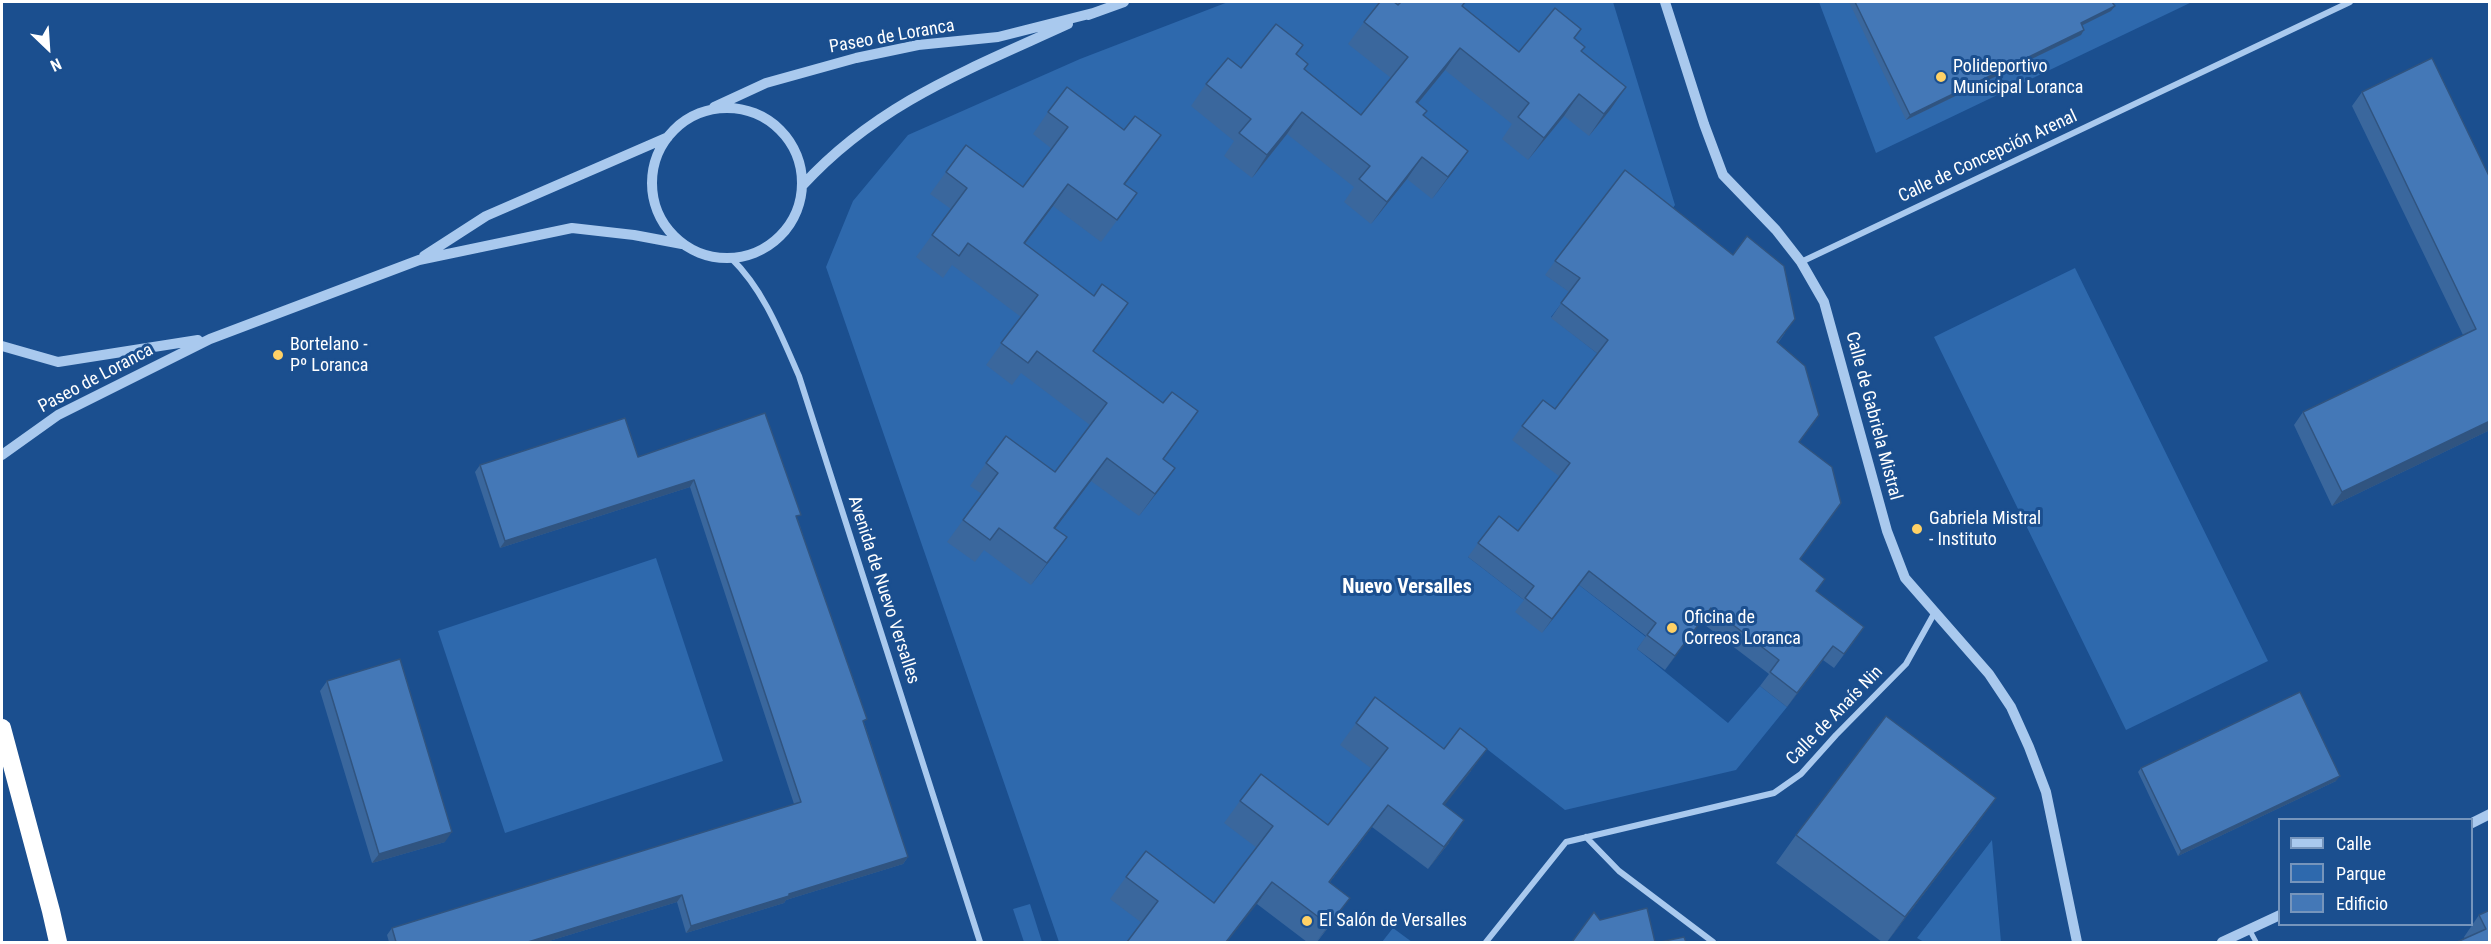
<!DOCTYPE html>
<meta charset="utf-8">
<style>
body{margin:0}
#map{position:relative;width:2491px;height:944px;overflow:hidden;background:#1b4f8f;font-family:"Roboto Condensed",sans-serif}
canvas{display:block}
.frame{position:absolute;inset:0;border:3px solid #fff;pointer-events:none}
.legend{position:absolute;left:2278px;top:818px;width:195px;height:108px;box-sizing:border-box;background:#1b4f8f;border:2px solid #7695bc;margin:0;padding:8px 10px;list-style:none;font-size:18px;color:#fff}
.legend li{display:flex;align-items:center;gap:12px;height:30px}
.legend b{width:30px;border:2px solid #7695bc}
.north{position:absolute;left:18px;top:18px;width:60px;height:60px;-webkit-text-stroke:4px #1b4f8f;paint-order:stroke;rotate:155deg;font-size:16px;font-weight:700;line-height:24px;text-align:center;color:#fff}
.north::after{content:'';display:block;margin:auto;width:21px;height:27px;background:#fff;clip-path:polygon(50% 0,100% 100%,50% 72%,0 100%)}
</style>
<div id="map">
<canvas width="2491" height="944"></canvas>
<div class="frame"></div>
<ul class="legend">
<li><b style="height:8px;background:#a9c9ee"></b>Calle</li>
<li><b style="height:16px;background:#2e69ad"></b>Parque</li>
<li><b style="height:16px;background:#4478b7"></b>Edificio</li>
</ul>
<div class="north">N</div>
</div>
<script>
const g = document.querySelector('canvas').getContext('2d');
g.lineJoin = 'round';
function fillPath(path, color) { g.fillStyle = color; g.fill(path, 'evenodd'); }
function stroke(path, color, width, dash) { g.strokeStyle = color; g.lineWidth = width; g.lineCap = dash ? 'butt' : 'round'; g.setLineDash(dash || []); g.stroke(path); }
function write(font, color, halo, rows, align = 'center') {
  g.font = font + ' "Roboto Condensed",sans-serif'; g.lineWidth = 6; g.setLineDash([]); g.textBaseline = 'middle'; g.strokeStyle = halo; g.fillStyle = color; for (const [text, x, y, turn = 0] of rows) {
    g.save(); g.translate(x, y); g.rotate((+turn || 0) * Math.PI / 180); g.textAlign = isNaN(turn) ? turn : align; if (halo) g.strokeText(text, 0, 0); g.fillText(text, 0, 0); g.restore();
  }
}
fillPath(new Path2D(`
 M1228,2H1613L1675,205L1664,220L1546,275L1570,292L1551,317L1598,354L1561,478L1508,545L1468,557L1524,600L1579,585L1646,637L1637,649L1728,723L1760,686L1787,707L1736,770L1565,810L1460,728L1444,750L1373,770L1313,848L1258,849L1205,917L1142,924L1128,942H1059L826,267L853,201L908,135L1080,59Z
 M1819,2H2192L1876,153Z
 M2075,268L2268,661L2126,730L1934,337Z
 M656,558L723,761L505,833L438,631Z
 M1992,840L2001,942H1924L1917,938Z
 M1030,904L1042,942H1024L1013,909Z
 M1393,928L1412,942H1382Z`), '#2e69ad');
stroke(new Path2D(`
 M2249,929L2256,942`), '#a9c9ee', 5);
stroke(new Path2D(`
 M731,258C764,290 781,335 799,376L980,942
 M1801,262L2350,2
 M1586,837L1619,871L1713,942
 M1486,942L1566,842L1774,793L1801,774L1836,735L1906,664L1935,612`), '#a9c9ee', 6);
stroke(new Path2D(`
 M1665,2L1704,124L1723,175L1776,230L1801,262L1824,302L1887,531L1905,578L1989,674L2011,707L2029,747L2046,792L2077,942
 M1088,15L1124,2
 M714,107L766,83L856,58L918,45L998,37L1093,13
 M652 183a75 75 0 1 1 150 0a75 75 0 1 1-150 0Z
 M803,185C878,103 970,69 1068,24
 M424,256L486,216L668,137
 M2,346L58,362L198,340
 M2,455L58,415L210,339L419,260L572,228L634,235L682,244
 M2472,823L2490,814
 M2222,942L2280,915`), '#a9c9ee', 10);
stroke(new Path2D(`
 M2,728L51,911L58,942`), '#fff', 18);
fillPath(new Path2D(`
 M1849,2H2112L2111,11L2082,25L2081,35L1906,120Z
 M1398,5L1462,6L1519,52L1575,39L1585,47L1581,51L1626,87L1610,110L1589,136L1564,116L1528,160L1502,139L1512,124L1445,70L1418,103L1427,111L1424,115L1468,151L1452,173L1432,199L1407,179L1371,224L1344,202L1354,187L1287,134L1252,178L1224,156L1234,141L1191,106L1206,84L1241,68L1304,69L1361,115L1391,78L1348,44L1364,22Z
 M2362,92L2490,178V430L2332,506L2294,425L2303,412L2463,335L2352,106Z
 M1048,112L1145,157L1125,184L1121,215L1101,242L1053,206L1025,244L1112,326L1093,351L1163,403L1198,411L1163,459L1159,490L1139,516L1091,481L1055,528L1067,537L1031,585L984,550L975,562L947,542L982,494L970,486L986,463L1055,472L1090,425L1021,373L1012,385L986,365L1021,317L952,265L943,278L916,257L951,209L930,194L946,172L1023,187L1052,149L1033,134Z
 M1555,261L1785,333L1778,343L1800,442V559L1817,591L1854,641L1834,668L1823,660L1787,707L1760,686L1769,674L1701,622L1665,670L1637,649L1646,636L1579,585L1542,633L1515,612L1524,600L1468,557L1478,543L1518,531L1560,477L1512,440L1522,426L1555,409L1598,354L1551,318L1569,292L1545,275Z
 M638,457L798,520L908,857L903,864L786,900L784,903L686,933L677,902L546,942H389L387,935L392,928L794,804L690,487L500,548L475,472L480,465Z
 M327,681L445,842L372,863L320,691Z
 M1356,723L1471,771L1444,805L1449,843L1428,869L1372,827L1330,882L1334,920L1317,942H1307L1257,904L1142,923L1110,899L1126,877L1214,903L1257,848L1224,823L1240,801L1328,825L1372,769L1340,745Z
 M2141,768L2336,781L2178,856L2138,772Z
 M1976,826L1887,942H1882L1776,863L1796,835Z
 M2490,910V942L2465,939L2464,937L2479,915Z`), '#3a679d');
fillPath(new Path2D(`
 M2115,6L2111,11L2077,28L2081,23Z
 M2084,30L2081,35L1906,120L1910,115Z
 M1460,48L1445,70L1401,124L1416,102Z
 M1626,87L1610,110L1589,136L1604,114Z
 M1579,94L1564,116L1528,160L1544,138Z
 M1302,112L1287,134L1252,178L1267,155Z
 M1161,135L1145,157L1109,206L1124,184Z
 M1468,151L1452,173L1432,199L1448,177Z
 M1422,157L1407,179L1371,224L1387,202Z
 M1068,184L1053,206L1008,266L1024,243Z
 M1128,303L1112,326L1077,373L1093,351Z
 M2490,421V430L2332,506L2342,492Z
 M1107,458L1091,481L1039,550L1054,528Z
 M1175,468L1159,490L1139,516L1155,494Z
 M694,480L690,487L500,548L505,541Z
 M1067,537L1051,559L1031,585L1047,563Z
 M1589,571L1579,585L1542,633L1552,619Z
 M1711,608L1701,622L1665,670L1675,656Z
 M1833,646L1823,660L1787,707L1797,693Z
 M1487,749L1471,771L1428,827L1443,804Z
 M2340,776L2336,781L2178,856L2181,851Z
 M1996,798L1976,826L1887,942L1905,917Z
 M1388,805L1372,827L1313,904L1329,882Z
 M1464,820L1449,843L1428,869L1444,847Z
 M452,832L445,842L372,863L379,854Z
 M908,857L903,864L786,900L784,903L686,933L691,926L789,894Z
 M1272,882L1257,904L1227,942H1226Z
 M682,895L677,902L546,942H528Z
 M1350,898L1334,920L1316,942L1329,925Z`), '#305480');
const building = new Path2D(`
 M1380,2H1394L1398,5L1401,2H1465L1462,6L1519,52L1555,8L1581,29L1574,38L1585,47L1581,51L1626,87L1604,114L1579,94L1544,138L1518,117L1529,103L1460,48L1416,102L1427,111L1423,115L1468,151L1448,177L1422,157L1387,202L1359,179L1370,166L1302,112L1267,155L1239,133L1251,119L1206,84L1228,58L1241,68L1276,24L1303,45L1296,54L1308,64L1304,69L1361,115L1408,57L1364,22Z
 M1855,2H2112L2115,6L2081,23L2084,30L1910,115Z
 M2432,58L2490,178V421L2342,492L2303,412L2476,329L2362,92Z
 M1067,87L1124,130L1135,116L1161,135L1124,184L1137,193L1117,220L1068,184L1024,243L1094,296L1102,284L1128,303L1093,351L1163,403L1172,392L1198,411L1163,459L1175,468L1155,494L1107,458L1054,528L1067,537L1047,563L999,528L990,540L963,520L998,473L986,463L1006,436L1055,472L1107,403L1037,351L1028,363L1001,343L1038,295L968,243L959,256L932,235L967,188L946,172L966,145L1023,187L1068,127L1048,112Z
 M1625,170L1733,255L1747,236L1784,266L1795,319L1777,342L1805,366L1819,415L1799,442L1832,467L1841,503L1800,559L1825,579L1816,591L1864,627L1844,654L1833,646L1797,693L1770,672L1779,660L1711,608L1675,656L1647,635L1656,623L1589,571L1552,619L1525,598L1534,586L1478,543L1499,516L1518,531L1570,463L1522,426L1543,400L1555,409L1608,340L1561,303L1580,278L1555,261Z
 M765,413L801,515L796,516L867,719L863,721L908,857L789,894V896L691,926L682,895L528,942H396L392,928L801,802L694,480L505,541L480,465L625,418L638,457Z
 M400,659L452,832L379,854L327,681Z
 M2300,692L2340,776L2181,851L2141,768Z
 M1375,697L1444,749L1460,728L1487,749L1443,804L1464,820L1444,847L1388,805L1329,882L1350,898L1329,925L1272,882L1226,942H1127L1158,901L1126,877L1146,851L1214,903L1273,826L1240,801L1261,774L1328,825L1388,748L1356,723Z
 M1886,716L1996,798L1905,917L1796,835Z
 M1647,908L1655,942H1572L1594,912L1600,920Z
 M2490,910V942H2457L2486,929L2479,915Z
 M1684,937L1686,942H1660Z`);
fillPath(building, '#4478b7');
stroke(building, '#305480', 1.5);
for (const [x, y, r, color] of [
 [1941,77,6,"#ffd166"],
 [278,355,6,"#ffd166"],
 [1917,529,6,"#ffd166"],
 [1672,628,6,"#ffd166"],
 [1307,921,6,"#ffd166"]
]) { const dot = new Path2D(); dot.arc(x, y, r, 0, 2 * Math.PI); g.fillStyle = color; g.fill(dot); stroke(dot, '#1b4f8f', 2); }
write('18px', '#fff', '#1b4f8f', [
 ["Paseo de Loranca",892,37,-10],
 ["Calle de Concepción Arenal",1988,157,-25],
 ["Paseo de Loranca",96,379,-28],
 ["Calle de Gabriela Mistral",1873,416,75],
 ["Avenida de Nuevo Versalles",883,590,72],
 ["Calle de Anaís Nin",1835,716,-46]
]);
write('18px', '#fff', '#1b4f8f', [
 ["Polideportivo",1953,67],
 ["Municipal Loranca",1953,88],
 ["Bortelano -",290,345],
 ["Pº Loranca",290,366],
 ["Gabriela Mistral",1929,519],
 ["- Instituto",1929,540],
 ["Oficina de",1684,618],
 ["Correos Loranca",1684,639],
 ["El Salón de Versalles",1319,921]
], 'left');
write('bold 20px', '#fff', '#1b4f8f', [
 ["Nuevo Versalles",1407,588]
]);
</script>
